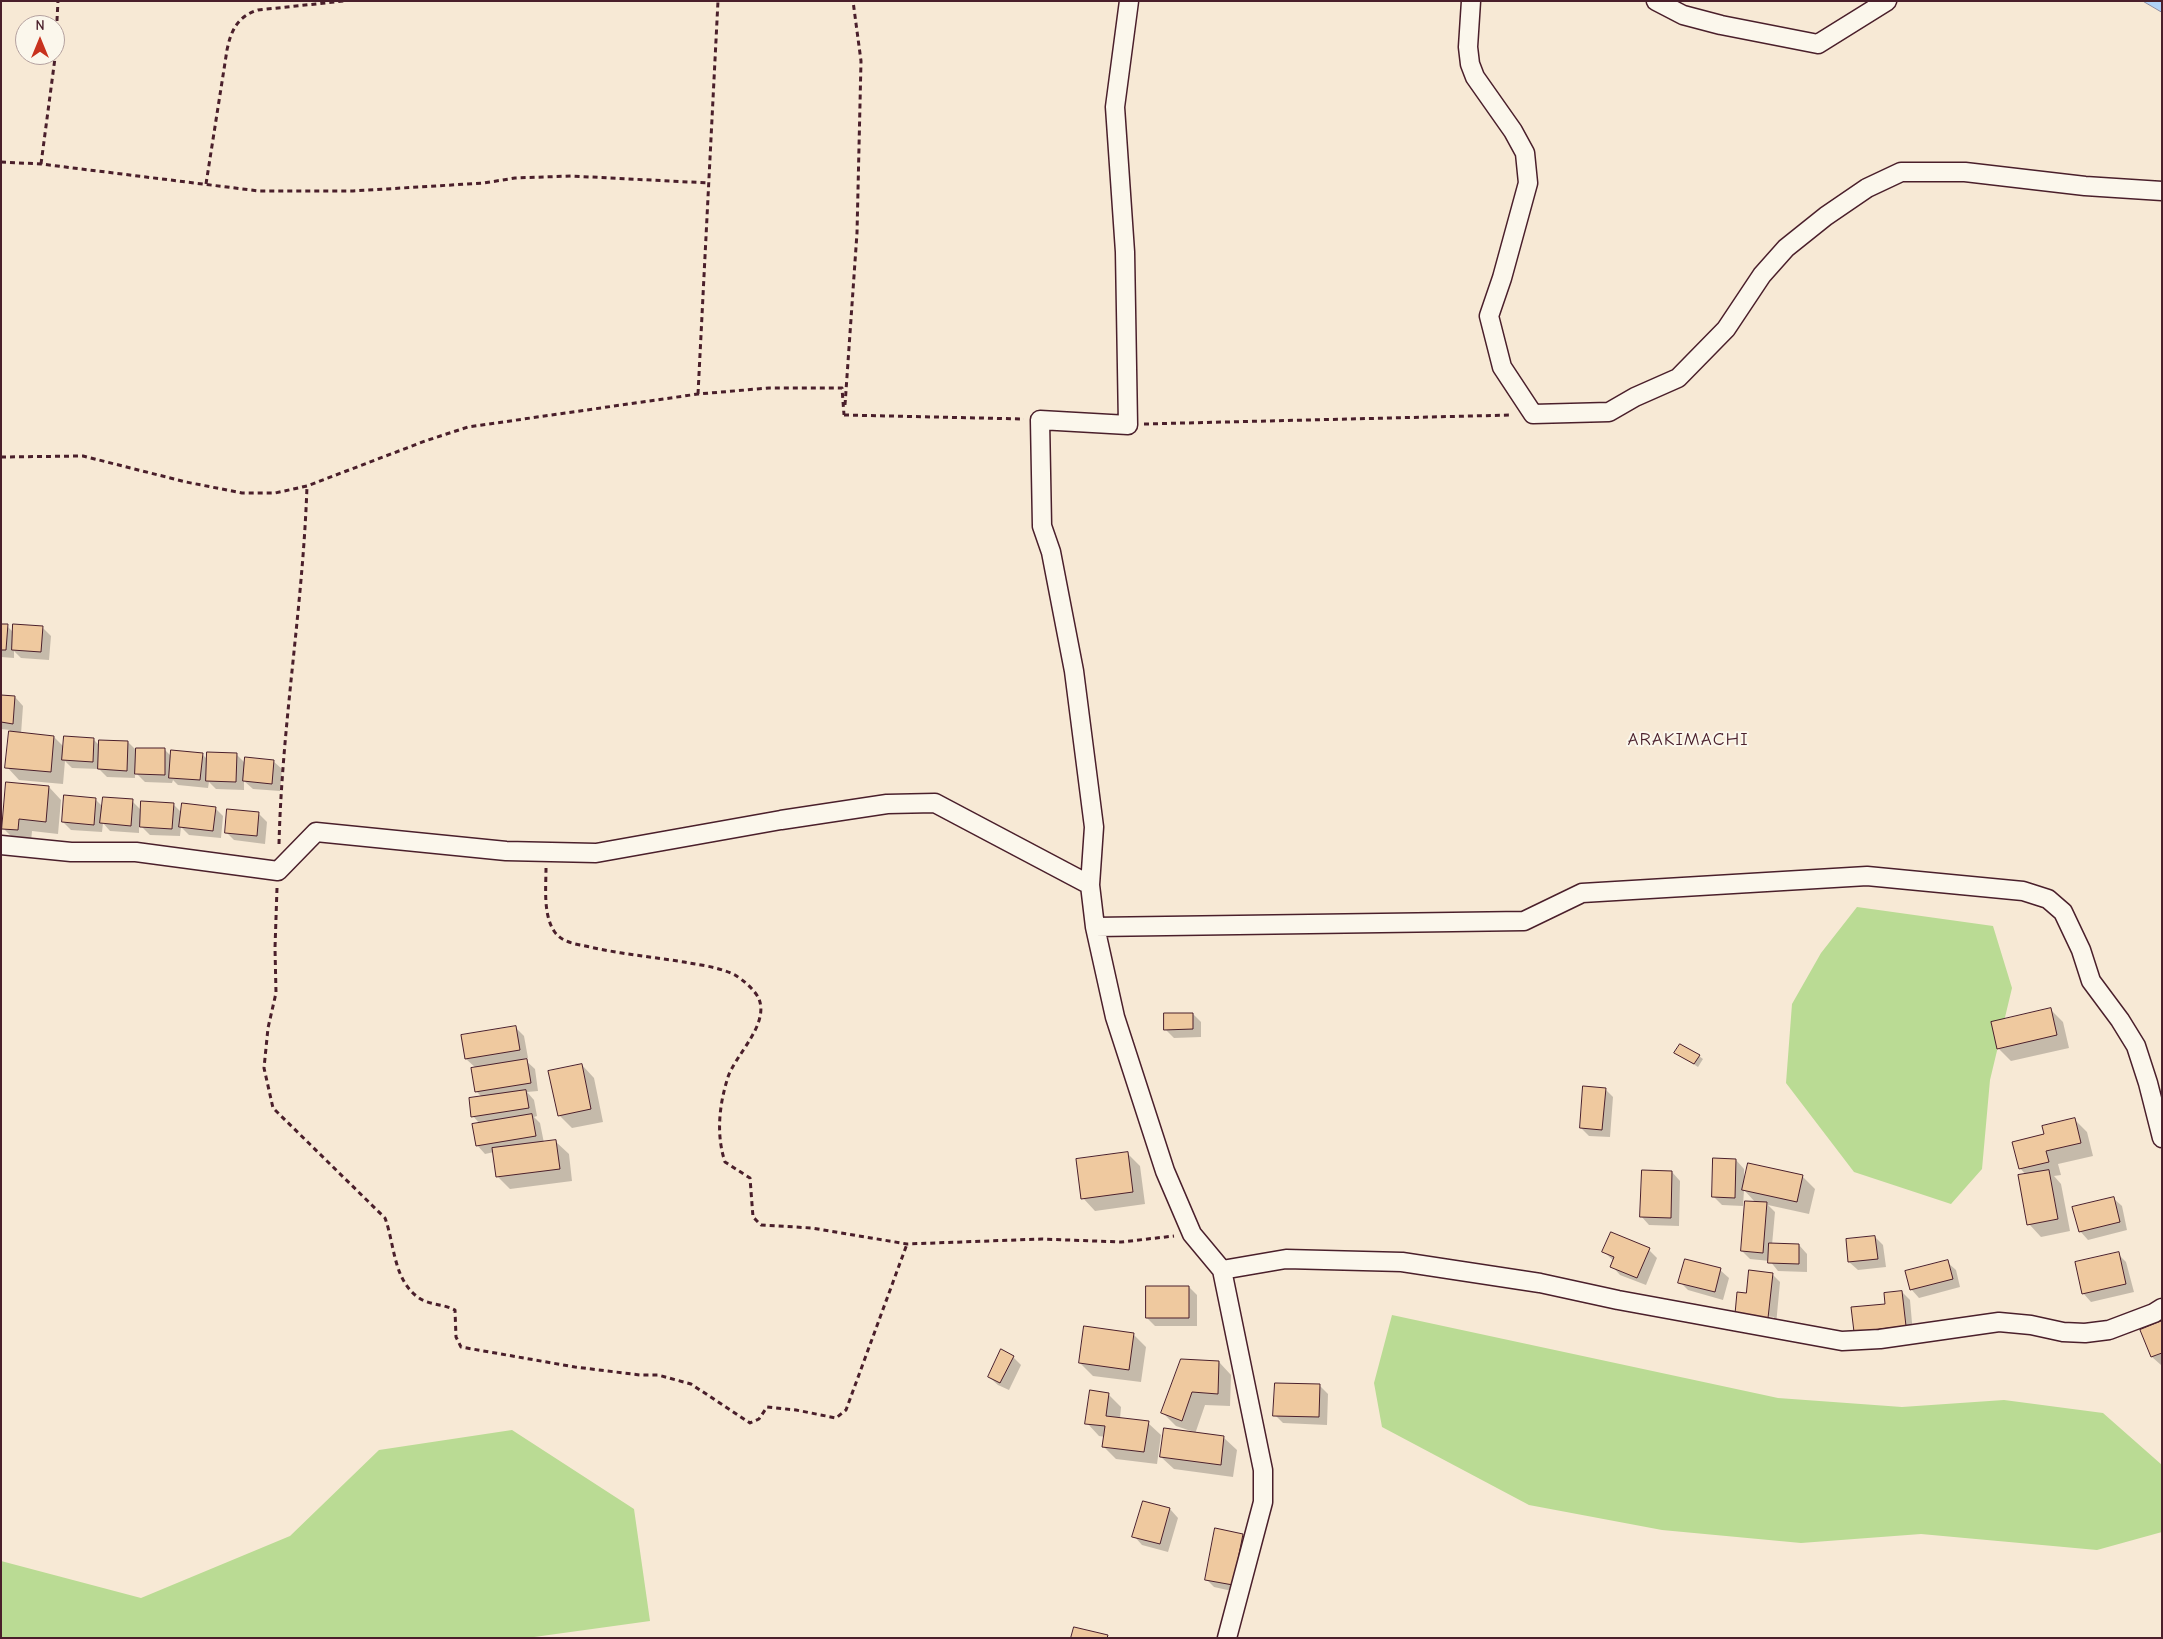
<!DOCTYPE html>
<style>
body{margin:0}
#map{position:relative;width:2163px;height:1639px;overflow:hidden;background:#f7e9d5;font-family:"Comic Neue",sans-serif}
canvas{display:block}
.frame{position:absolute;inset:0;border:2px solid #4a1f2b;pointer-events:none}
.north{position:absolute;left:15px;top:15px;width:50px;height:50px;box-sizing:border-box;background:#fbf7ec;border:1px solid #b4a19f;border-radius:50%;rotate:0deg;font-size:14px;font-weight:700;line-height:20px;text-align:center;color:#4a1f2b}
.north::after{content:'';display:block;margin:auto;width:18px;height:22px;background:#c8321e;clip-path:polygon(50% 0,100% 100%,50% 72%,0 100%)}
</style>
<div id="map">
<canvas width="2163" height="1639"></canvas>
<div class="frame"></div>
<div class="north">N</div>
</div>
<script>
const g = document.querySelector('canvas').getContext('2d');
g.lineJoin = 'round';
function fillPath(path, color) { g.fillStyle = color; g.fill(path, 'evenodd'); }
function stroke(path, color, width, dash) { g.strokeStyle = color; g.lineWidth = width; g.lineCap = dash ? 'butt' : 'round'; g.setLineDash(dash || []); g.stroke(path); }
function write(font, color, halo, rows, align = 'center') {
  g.font = font + ' "Comic Neue",sans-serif'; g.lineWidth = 4; g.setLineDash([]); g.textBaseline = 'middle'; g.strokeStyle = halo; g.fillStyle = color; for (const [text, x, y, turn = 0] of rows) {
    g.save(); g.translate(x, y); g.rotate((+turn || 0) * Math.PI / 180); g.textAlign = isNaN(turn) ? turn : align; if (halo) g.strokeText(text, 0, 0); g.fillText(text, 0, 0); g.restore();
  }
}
fillPath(new Path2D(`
 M1857,907L1993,926L2012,988L1990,1080L1982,1169L1951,1204L1854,1172L1786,1083L1792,1004L1821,953Z
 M1392,1315L1778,1398L1902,1407L2004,1400L2103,1413L2162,1465V1532L2097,1550L1921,1534L1801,1543L1662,1530L1529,1505L1382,1427L1374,1383Z
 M512,1430L634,1509L650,1621L527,1638H1V1561L141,1598L290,1536L379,1450Z`), '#badb94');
const water = new Path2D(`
 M2143,1H2162V12Z`);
fillPath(water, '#afd2f7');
stroke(water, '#878aa5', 1);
fillPath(new Path2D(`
 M1,625L7,626L14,633L42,627L51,636L49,660L21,658L14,651V658L1,657Z
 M1,696L15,697L23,706L21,734L54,737L64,747L94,740L100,746L128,742L137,751L165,750L172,757L202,754L208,760L237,755L246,764L273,761L282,769L280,791L253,789L244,781V790L216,789L209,782L208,788L178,785L173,780L172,783L145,782L135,772V778L107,777L99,769L72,768L65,761L63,784L19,780L7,767L10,730L1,729Z
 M49,787L61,800L58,834L32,831L31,842L16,841L3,828Z
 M95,799L103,807L132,801L142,811L173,804L182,813L215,808L223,816L221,838L189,835L181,827L180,836L150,835L139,824V833L110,831L103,823L102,832L71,830L63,822Z
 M259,814L267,822L265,844L234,840L226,832Z
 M2050,1009L2063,1022L2069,1048L2011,1061L1998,1048Z
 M1193,1014L1201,1022V1037L1174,1038L1165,1029Z
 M516,1028L524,1036L528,1058L524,1059L535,1069L538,1091L527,1092L534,1100L537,1116L534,1117L540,1123L544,1143L556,1142L569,1154L572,1181L510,1189L497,1176L494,1152L485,1154L477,1145L480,1124L473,1116L483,1098L476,1091V1068L466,1059Z
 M1676,1053L1699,1056L1703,1059L1698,1067Z
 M582,1065L594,1078L603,1122L572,1128L559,1115Z
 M1605,1089L1613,1097L1610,1137L1589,1136L1581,1128Z
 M2075,1120L2087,1132L2093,1156L2058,1164L2061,1175L2054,1176L2061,1184L2070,1231L2041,1237L2029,1224L2026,1175L2020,1168L2045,1135Z
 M1127,1153L1140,1166L1145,1204L1095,1211L1083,1198Z
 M1736,1160L1744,1169V1182L1802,1176L1815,1189L1809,1214L1768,1205L1775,1212L1772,1245H1799L1807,1254V1272L1778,1271L1770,1261L1750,1259L1742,1251L1756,1203L1744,1190L1743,1206L1722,1205L1714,1197Z
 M1672,1172L1680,1181L1679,1226L1649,1225L1641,1216Z
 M2113,1198L2122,1206L2127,1230L2088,1240L2080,1231Z
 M1875,1237L1883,1245L1886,1267L1858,1270L1849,1262Z
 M1649,1250L1657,1258L1646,1285L1620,1275L1612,1266L1614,1261L1604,1252Z
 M2118,1254L2126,1262L2134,1292L2091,1302L2083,1293Z
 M1947,1262L1956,1270L1960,1287L1919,1298L1911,1289Z
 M1720,1270L1729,1278L1723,1300L1688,1290L1680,1282Z
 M1750,1272L1772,1274L1780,1282L1776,1325L1744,1322L1736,1313L1738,1293L1747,1294ZM1743,1314L1774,1317V1319L1743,1316Z
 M1189,1287L1197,1295V1326H1155L1147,1318Z
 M1902,1292L1910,1300L1913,1334L1855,1331Z
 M2162,1323V1365H2161L2152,1357L2142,1331Z
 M1133,1334L1146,1347L1141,1382L1093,1376L1080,1363Z
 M1013,1357L1021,1365L1009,1390L998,1385L989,1377Z
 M1219,1362L1231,1375L1230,1406L1205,1405L1195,1434L1224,1438L1237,1450L1233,1477L1174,1469L1161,1457L1194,1432L1176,1426L1163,1413Z
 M1320,1386L1328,1394L1327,1425L1283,1423L1275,1415Z
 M1108,1394L1121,1407L1120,1419L1148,1423L1161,1435L1157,1464L1116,1459L1103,1446L1105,1437L1099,1436L1087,1423Z
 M1170,1509L1178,1518L1168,1552L1142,1545L1134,1536Z
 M1243,1535L1251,1543L1241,1593L1214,1587L1206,1579Z`), '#0003');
const building = new Path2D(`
 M1,624H8L6,650H1Z
 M13,624L43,626L41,652L12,650Z
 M1,695L15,696L13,724L1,722Z
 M9,731L54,736L51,772L5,768Z
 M64,736L94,738L93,762L62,760Z
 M99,740L128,741L127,771L98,769Z
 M136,748H165V775L135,774Z
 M171,750L203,753L200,780L169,778Z
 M207,752L237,753L236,782L206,781Z
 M245,757L274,760L272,784L243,781Z
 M6,782L49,786L46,822L19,819L18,830L2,829Z
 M64,795L96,798L94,825L62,822Z
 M103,797L133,799L131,826L100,823Z
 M141,801L174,803L172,829L140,827Z
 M182,803L216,807L213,831L179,827Z
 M227,809L259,812L257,836L225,833Z
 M2051,1008L2057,1035L1997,1049L1991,1022Z
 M1164,1013H1193V1029L1164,1030Z
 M516,1026L520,1050L465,1059L461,1035Z
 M1680,1044L1700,1055L1694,1064L1674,1053Z
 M527,1059L531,1083L475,1092L471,1068Z
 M582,1064L591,1109L558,1116L548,1071Z
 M1583,1086L1606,1088L1602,1130L1580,1128Z
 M526,1090L529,1108L471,1117L469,1098Z
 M532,1114L536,1136L476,1146L472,1124Z
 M2075,1118L2081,1143L2046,1151L2049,1162L2019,1169L2012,1142L2044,1134L2042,1126Z
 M556,1140L560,1169L496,1177L492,1148Z
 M1128,1152L1133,1192L1081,1199L1076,1159Z
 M1713,1158L1736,1159L1735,1198L1712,1197Z
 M1748,1163L1803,1175L1797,1202L1742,1190Z
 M1642,1170L1672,1171L1671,1218L1640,1217Z
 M2049,1170L2058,1219L2027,1225L2018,1175Z
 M2114,1197L2120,1222L2079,1232L2072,1207Z
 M1745,1201L1767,1202L1763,1253L1741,1251Z
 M1611,1232L1650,1248L1637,1278L1610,1267L1614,1257L1602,1252Z
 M1875,1236L1878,1259L1848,1262L1846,1239Z
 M1769,1243L1799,1244V1264L1768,1263Z
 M2119,1252L2126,1284L2082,1294L2075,1262Z
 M1685,1259L1721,1268L1715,1292L1678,1283Z
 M1948,1260L1953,1279L1910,1290L1905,1271Z
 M1749,1270L1773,1273L1768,1318L1735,1314L1737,1292L1746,1293Z
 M1146,1286H1189V1318H1146Z
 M1902,1291L1906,1326L1854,1332L1851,1307L1885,1304L1884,1293Z
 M2162,1321V1353L2151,1357L2140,1330Z
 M1084,1326L1134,1333L1129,1370L1079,1363Z
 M1001,1349L1014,1356L1000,1383L988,1377Z
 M1181,1359L1219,1361L1218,1394L1192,1392L1182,1421L1161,1413Z
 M1275,1383L1320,1384L1319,1417L1273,1416Z
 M1090,1390L1109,1393L1106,1416L1149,1421L1144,1452L1102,1447L1105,1426L1085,1424Z
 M1164,1428L1224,1436L1221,1465L1160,1457Z
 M1143,1501L1170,1508L1160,1544L1132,1537Z
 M1215,1528L1243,1534L1233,1585L1205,1580Z
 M1074,1627L1108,1635L1107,1638H1071Z`);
fillPath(building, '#efc99f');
stroke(building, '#4a1f2b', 1);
const minor = new Path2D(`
 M1129,1L1115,107L1125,252L1128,425L1040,420L1042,526L1051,552L1074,671L1094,827L1090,885L1095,927L1115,1017L1165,1171L1192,1234L1222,1270L1263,1470V1502L1227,1638
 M1471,1L1468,47L1470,64L1475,77L1513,131L1525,153L1528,183L1502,278L1489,316L1502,367L1533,414L1609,412L1635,397L1678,378L1726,329L1762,275L1786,248L1826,216L1867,188L1901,172H1965L2085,186L2162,191
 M1656,1L1683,15L1721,25L1818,44L1887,1
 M1,845L71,852H136L278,871L316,832L506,851L596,853L781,820L887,804L935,803L1090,885
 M1095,927L1524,921L1582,893L1867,876L2023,891L2048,899L2063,912L2081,950L2091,981L2120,1020L2136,1046L2148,1083L2162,1138
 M1222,1270L1286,1259L1402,1262L1540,1283L1618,1300L1842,1341L1880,1339L1999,1322L2031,1325L2063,1332L2085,1333L2109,1330L2154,1313L2162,1308`);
stroke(minor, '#4a1f2b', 21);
stroke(new Path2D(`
 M1,162L41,164L259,191H353L484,183L515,178L571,176L709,183
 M41,164L55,58L58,1
 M206,184L227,50C231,30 238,16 258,10L344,1
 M698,394L718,1
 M845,405L857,233L861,61L853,1
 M844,415L1024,419
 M1144,424L1512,415
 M1,457L83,456L186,482L242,493H275L307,486L425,441L468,427L698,394L769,388H842L844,415
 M279,844C282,724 303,606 307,486
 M546,868C546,887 543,914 554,931C562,943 576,944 590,947C621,954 652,957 684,962C700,965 719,967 735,975C743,980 755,990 759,999C769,1025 736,1054 728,1077C719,1105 716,1135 725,1162L750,1178L753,1217L761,1225L812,1228L907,1244L1042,1239L1121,1242L1174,1236
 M277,888L275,948L276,993L268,1028L264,1068L273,1108L385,1218C395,1245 393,1280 419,1298C429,1305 444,1304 455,1310L456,1337L461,1347L575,1367L640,1375H658L691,1384L750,1423L759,1419L767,1407L796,1410L836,1418L846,1410L907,1244`), '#4a1f2b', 3, [5, 4]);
stroke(minor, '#fbf7ec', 18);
g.letterSpacing = '1px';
write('19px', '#4a1f2b', '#fbf7ec', [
 ["ARAKIMACHI",1688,740]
]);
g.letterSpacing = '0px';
</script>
